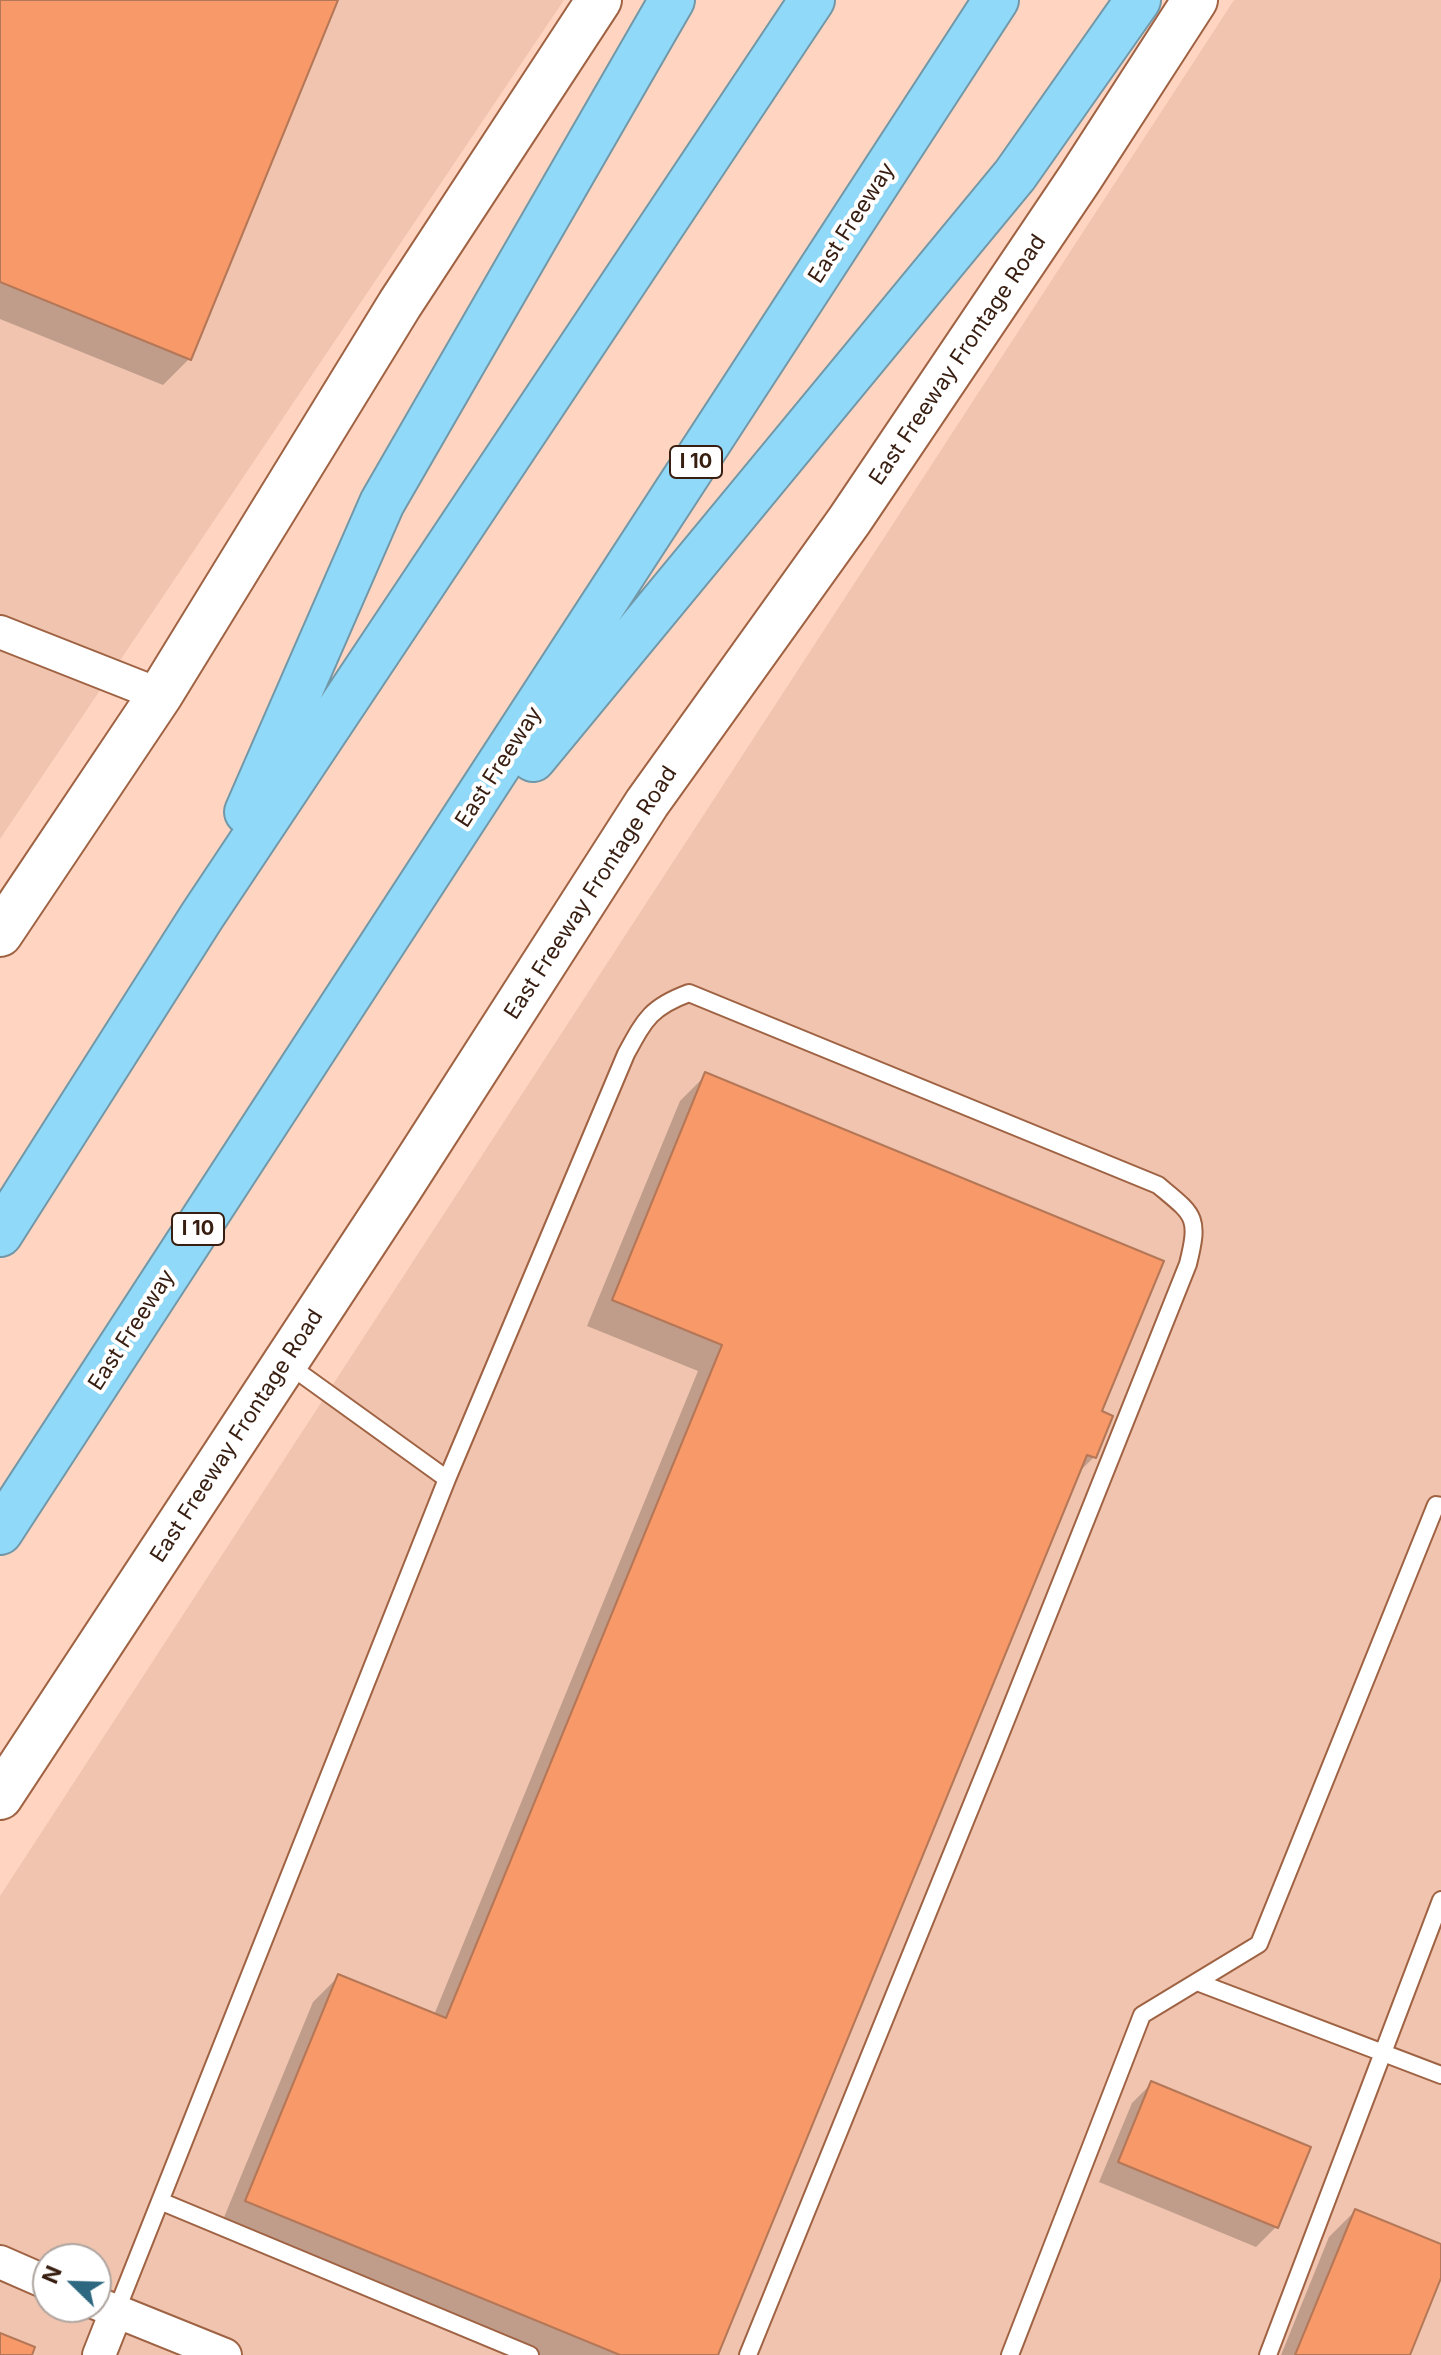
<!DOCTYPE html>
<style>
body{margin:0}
#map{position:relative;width:1441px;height:2355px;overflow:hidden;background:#ffd5c1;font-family:Inter,sans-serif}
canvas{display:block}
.north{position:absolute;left:32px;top:2243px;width:80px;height:80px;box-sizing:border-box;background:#fff;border:2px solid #afa5a0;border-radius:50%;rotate:293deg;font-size:22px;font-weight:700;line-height:32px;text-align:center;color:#371e11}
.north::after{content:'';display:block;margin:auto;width:28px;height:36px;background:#2d6880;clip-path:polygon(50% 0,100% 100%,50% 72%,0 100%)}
</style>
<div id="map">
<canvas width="1441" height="2355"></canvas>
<div class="north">N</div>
</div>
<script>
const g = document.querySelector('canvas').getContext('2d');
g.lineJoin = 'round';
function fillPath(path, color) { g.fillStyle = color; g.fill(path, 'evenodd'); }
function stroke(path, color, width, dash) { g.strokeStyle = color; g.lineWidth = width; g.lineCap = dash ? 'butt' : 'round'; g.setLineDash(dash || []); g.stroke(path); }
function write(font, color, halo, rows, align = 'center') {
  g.font = font + ' Inter,sans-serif'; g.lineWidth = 8; g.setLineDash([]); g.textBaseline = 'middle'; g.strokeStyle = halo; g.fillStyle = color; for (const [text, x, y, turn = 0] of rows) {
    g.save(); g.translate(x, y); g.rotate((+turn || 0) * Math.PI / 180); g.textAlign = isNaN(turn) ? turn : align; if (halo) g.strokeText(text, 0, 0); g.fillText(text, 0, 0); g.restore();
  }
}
fillPath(new Path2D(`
 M0,0H564L0,839Z
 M1234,0H1441V2355H0V1896ZM48,2259H96V2307H48Z`), '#f0c4ae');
fillPath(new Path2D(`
 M0,0H336L189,359L163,385L0,319Z
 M706,1075L1100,1412L1094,1457L1078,1473L716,2355H532L220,2227L313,2002L339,1976L434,2015L698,1371L587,1326L680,1101Z
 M1152,2083L1276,2227L1256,2247L1099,2182L1132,2103Z
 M1355,2211L1441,2246V2273L1408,2355H1281L1329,2237Z`), '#0003');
const building = new Path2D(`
 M0,0H338L191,360L0,282Z
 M705,1072L1164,1261L1102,1411L1113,1416L1096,1458L1087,1455L718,2355H620L245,2201L338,1974L446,2018L722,1345L612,1300Z
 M1151,2081L1311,2147L1278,2228L1118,2162Z
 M1355,2209L1441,2244V2278L1410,2355H1295Z
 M0,2333L35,2347L32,2355H0Z`);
fillPath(building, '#f79968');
stroke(building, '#b47757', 2);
const lane = new Path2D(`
 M447,1479L626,1054C645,1019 651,1007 689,993L1158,1185C1194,1215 1200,1216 1188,1264L994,1750L748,2355
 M1197,1982L1441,2075
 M160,2201L530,2355
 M116,2312L447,1479L286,1363
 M1010,2355L1142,2015L1259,1944L1436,1505L1441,1506
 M1268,2355L1441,1900`);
const street = new Path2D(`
 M0,632L160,695
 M0,2262L48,2283
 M96,2303L225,2355
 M99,2355L116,2312`);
const secondary = new Path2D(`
 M0,934L160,695L400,304L599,0
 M0,1797L400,1188L647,803L849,521L1080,178L1195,0`);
const highway = new Path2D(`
 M533,759L1015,175L1138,0
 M247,812L382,503L672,0
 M0,1234L202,916L812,0
 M0,1532L996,0`);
stroke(lane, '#9f6344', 20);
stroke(street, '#9f6344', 36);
stroke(secondary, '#9f6344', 48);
stroke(highway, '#7298a8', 48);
stroke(lane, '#fff', 16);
stroke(street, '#fff', 32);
stroke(secondary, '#fff', 44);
stroke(highway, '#91d9f9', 44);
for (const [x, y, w] of [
 [696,462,52],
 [198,1229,52]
]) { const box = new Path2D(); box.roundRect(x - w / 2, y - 16, w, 32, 6); g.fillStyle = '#fff'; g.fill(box); stroke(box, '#371e11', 2); }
write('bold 20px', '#371e11', null, [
 ["I 10",696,462],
 ["I 10",198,1229]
]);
write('22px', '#371e11', '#fff', [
 ["East Freeway",852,223,-57],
 ["East Freeway Frontage Road",958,360,-56],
 ["East Freeway",499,767,-57],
 ["East Freeway Frontage Road",591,893,-57],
 ["East Freeway",132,1330,-57],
 ["East Freeway Frontage Road",237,1436,-57]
]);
</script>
